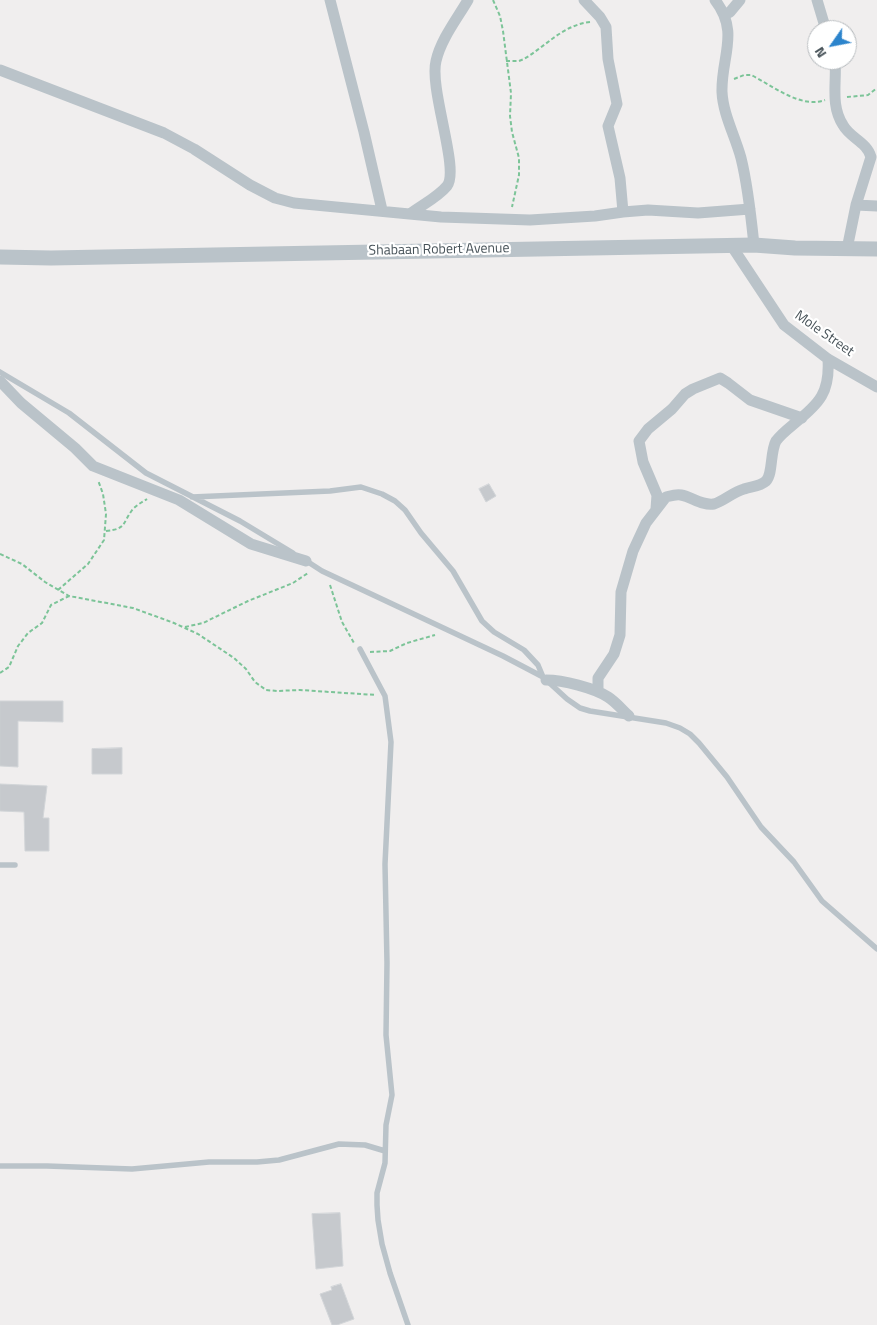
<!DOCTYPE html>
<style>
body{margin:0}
#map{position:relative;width:877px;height:1325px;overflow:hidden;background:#f0eeee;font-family:"Titillium Web",sans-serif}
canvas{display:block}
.north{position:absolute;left:807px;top:20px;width:50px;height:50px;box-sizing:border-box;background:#fff;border:1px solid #b6babd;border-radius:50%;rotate:237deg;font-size:14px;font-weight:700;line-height:20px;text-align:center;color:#485359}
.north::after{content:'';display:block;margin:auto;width:18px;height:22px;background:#2c84cc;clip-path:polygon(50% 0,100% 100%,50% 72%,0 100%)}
</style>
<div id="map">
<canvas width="877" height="1325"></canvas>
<div class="north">N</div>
</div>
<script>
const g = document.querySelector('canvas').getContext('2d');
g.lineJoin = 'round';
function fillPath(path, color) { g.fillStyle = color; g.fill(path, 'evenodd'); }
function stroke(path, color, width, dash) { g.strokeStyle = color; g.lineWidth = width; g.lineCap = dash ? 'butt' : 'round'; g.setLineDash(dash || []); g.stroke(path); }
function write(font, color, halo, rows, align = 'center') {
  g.font = font + ' "Titillium Web",sans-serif'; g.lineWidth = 4.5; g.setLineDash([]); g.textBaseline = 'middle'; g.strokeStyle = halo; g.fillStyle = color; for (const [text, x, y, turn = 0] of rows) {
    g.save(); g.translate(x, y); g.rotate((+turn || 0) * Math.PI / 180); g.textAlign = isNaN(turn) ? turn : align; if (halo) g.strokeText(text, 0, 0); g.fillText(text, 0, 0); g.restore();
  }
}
const building = new Path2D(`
 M489,484L496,496L486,502L479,489Z
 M0,701H63V722L18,721V767L0,766Z
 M122,748V774H92V749Z
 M0,784L47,786L43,818H49V851H25L24,812L0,811Z
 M340,1213L343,1266L316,1269L312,1214Z
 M341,1284L354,1319L337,1325H332L320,1294L332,1290L331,1287Z`);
fillPath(building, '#c6c9cd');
stroke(building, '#d2d5d8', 1);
stroke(new Path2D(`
 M493,0L500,16L503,31L511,93L510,116L512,132L519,158V175L512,207
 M506,61H519L524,59C546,46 563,25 590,22
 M734,79L744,75H751C772,85 800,109 825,100
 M847,97L868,95L877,88
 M106,531C127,529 122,523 133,509C137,505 142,502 147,499
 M0,554L22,564L45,582L69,596L133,608L174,623L198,634L234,658L246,669L255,682L266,690L277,691L300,690L376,695
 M330,585L342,622L354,643
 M58,590L88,564L104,540L106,514L103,494L98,480
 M185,627L203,623L248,601L293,583L308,573
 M370,652L390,651L407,643L435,635
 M0,673L9,667L18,646L28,633L42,623L51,605L69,596`), '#7cc498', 2, [4, 2.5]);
stroke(new Path2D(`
 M0,372L69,413L146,473L240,521L293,553
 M192,497L330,491L361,487L382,494L395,501L405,510L421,533L453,571L482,621L494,632L524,650L538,665L543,677
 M305,560L322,571L386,601L503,656L543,677L567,699L580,708L590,711L666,723L680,728L690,734L699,743L727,777L761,827L794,862L822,901L877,949
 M360,649L385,696L391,742L385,864L387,963L386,1035L392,1095L386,1125L385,1163L377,1193V1205L378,1220L382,1244L390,1273L408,1325
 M0,865H15
 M0,1166H47L132,1169L209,1162H257L279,1160L339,1144L365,1145L385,1151`), '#bac3c9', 5.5);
stroke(new Path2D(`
 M330,0L364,132L382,210
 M584,0L600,17L606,27L608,59L617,104L608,126L620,178L623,212
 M715,0C740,32 721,57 722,92C723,114 735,136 741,158C748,186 751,216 754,245
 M817,0L826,30
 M724,15L730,12L740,0
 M835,60C837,82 830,105 843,125C850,138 867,142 871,157L856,205L847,249
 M0,70L164,133L194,149L250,185L275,198L294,203L441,217L530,220L595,216L623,212L648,210L698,213L750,209
 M856,205L877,206
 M410,214C422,205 438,197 447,186C460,170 429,89 436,61C441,39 457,19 468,0
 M731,245L784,325L828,359L877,387
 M0,381L21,403L75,448L93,466L179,500L251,544L306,561
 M656,509L657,495L643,462L639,441L648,429L672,409L685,394L693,389L720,378L728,383L750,400L802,418
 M546,680C563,680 594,688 608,697C616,702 622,710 629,716
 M598,691V678L614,654L620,635L621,592L633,551L646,523L666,497C670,496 676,494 681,495C692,497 702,506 714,504C724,501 733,492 744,489C752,486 759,487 766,481C773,474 770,452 776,441C781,434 789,428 795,423C820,403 830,392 828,359`), '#bac3c9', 11);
stroke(new Path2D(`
 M0,257L51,258L754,245L795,248L877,249`), '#bac3c9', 15);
write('14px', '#485359', '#fff', [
 ["Shabaan Robert Avenue",439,250,-1],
 ["Mole Street",824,334,35]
]);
</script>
